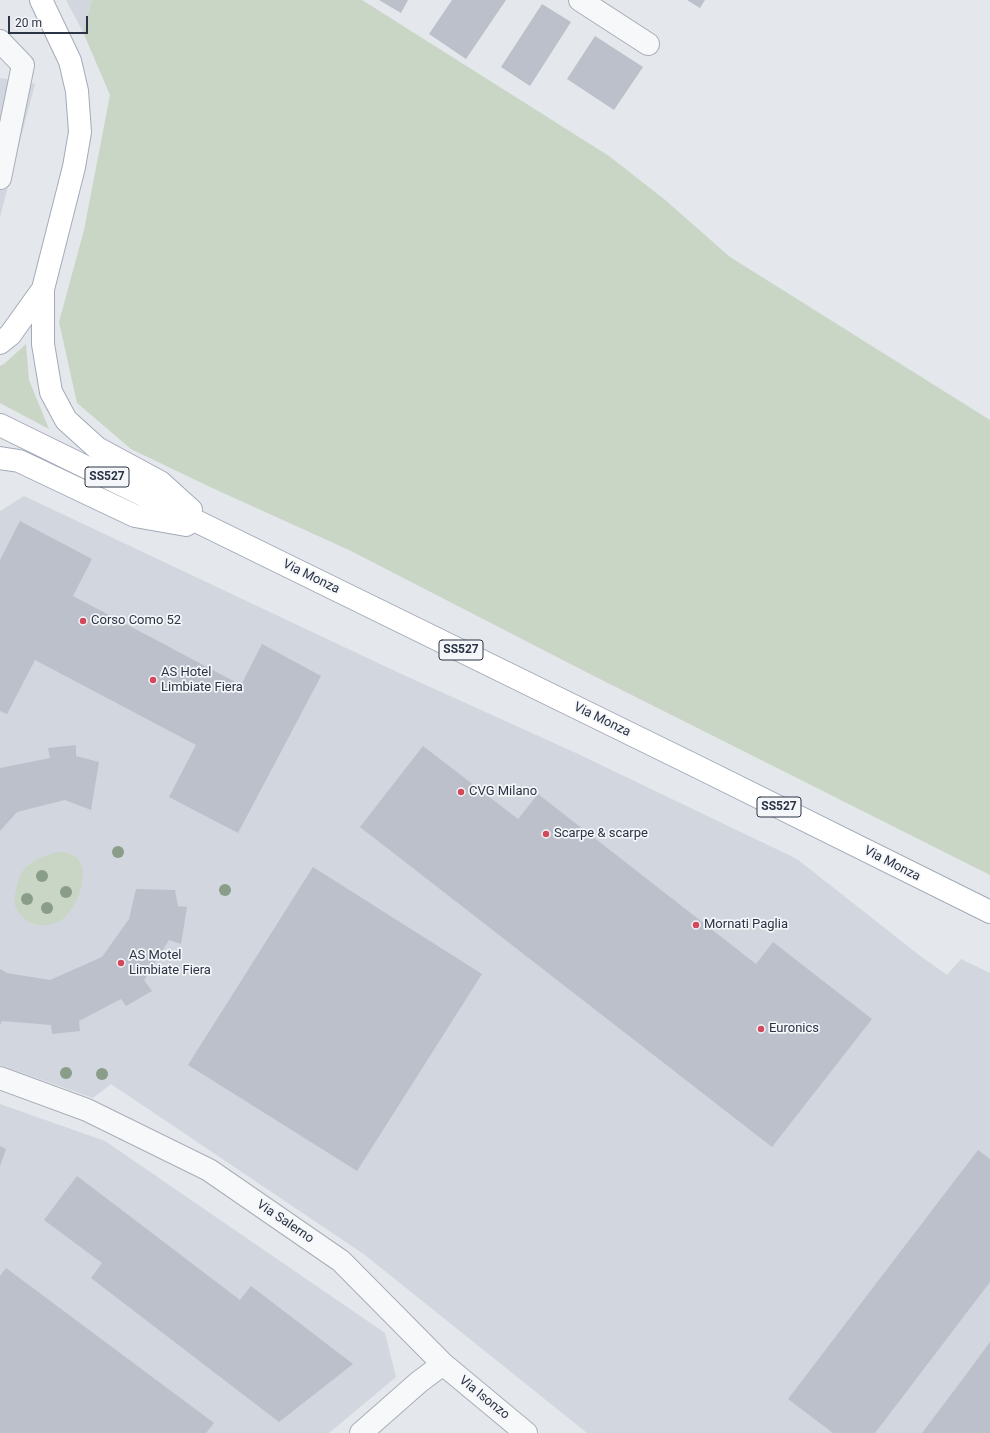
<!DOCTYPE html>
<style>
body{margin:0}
#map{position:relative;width:990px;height:1433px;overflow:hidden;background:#e4e7ec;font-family:Roboto,sans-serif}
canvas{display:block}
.scale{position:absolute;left:8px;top:16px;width:80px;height:18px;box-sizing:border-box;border:2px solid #2b3445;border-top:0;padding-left:5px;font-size:12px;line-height:14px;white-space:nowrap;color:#2b3445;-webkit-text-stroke:3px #f4f6f9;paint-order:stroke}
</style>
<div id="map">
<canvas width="990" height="1433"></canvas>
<div class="scale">20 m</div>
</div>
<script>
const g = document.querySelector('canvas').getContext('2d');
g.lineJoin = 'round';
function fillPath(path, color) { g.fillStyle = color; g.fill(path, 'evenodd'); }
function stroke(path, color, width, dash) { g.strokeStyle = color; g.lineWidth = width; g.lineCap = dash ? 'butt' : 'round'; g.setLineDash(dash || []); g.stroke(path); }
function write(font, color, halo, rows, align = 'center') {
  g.font = font + ' Roboto,sans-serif'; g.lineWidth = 3.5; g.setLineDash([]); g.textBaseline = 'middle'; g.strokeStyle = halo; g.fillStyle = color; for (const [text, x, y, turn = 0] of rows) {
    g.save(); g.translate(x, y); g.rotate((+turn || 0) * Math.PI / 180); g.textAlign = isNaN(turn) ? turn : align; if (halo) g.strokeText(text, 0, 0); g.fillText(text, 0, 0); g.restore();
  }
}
fillPath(new Path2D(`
 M66,0H92L83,32Z
 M0,78L35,84L0,217Z
 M24,496L397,672L576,753L797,859L919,955L947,975L961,959L990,973V1433H587L365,1255L111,1084L93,1098L0,1065V511Z
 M0,1104L105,1141L385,1333L396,1377L329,1433H0Z`), '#d2d6de');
fillPath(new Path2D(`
 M92,0H362L609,156L664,199L730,257L990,420V875L586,672L349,550L210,487L131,449L77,403L59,322L84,230L110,95L83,32Z
 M26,344L29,380L49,429L0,403V366L4,364Z
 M58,852C62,852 67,852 70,854C95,863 79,904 65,917C58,924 43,927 34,924C26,922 17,912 15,905C13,897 18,879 22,872C29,861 46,855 58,852Z`), '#c9d6c5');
fillPath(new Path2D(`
 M379,0H408L401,13Z
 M452,0H506L466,59L429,34Z
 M687,0H705L700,8Z
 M542,4L571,22L530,86L501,67Z
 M595,36L643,67L614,110L567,79Z
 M20,521L92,559L73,596L241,685L262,644L321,676L238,833L169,797L196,745L35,660L7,714L0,711V560Z
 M76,745V756L99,762L91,810L65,800L17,812L0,831V768L50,758L48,748Z
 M423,746L518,819L538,794L756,964L773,942L872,1019L772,1147L360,827Z
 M313,867L482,974L357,1171L188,1065Z
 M136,889L175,890L178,906L187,907L181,944L169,940L144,980L152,991L126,1006L121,999L79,1021L80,1031L52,1034L51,1025L2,1021L0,1025V969L7,973L50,980L102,957L129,919Z
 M0,1146L6,1149L0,1166Z
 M978,1150L990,1159V1282L875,1433H833L788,1399Z
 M77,1176L240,1300L251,1286L353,1364L279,1422L91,1278L102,1263L44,1220Z
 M6,1268L214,1423L206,1433H0V1276Z
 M990,1342V1433H922L968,1372Z`), '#bbc0ca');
const minor = new Path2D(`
 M580,0L648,44
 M0,41L23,65L0,178
 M0,1078L87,1110L209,1170L341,1261L443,1364L419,1382L361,1433
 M443,1364L526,1433`);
const major = new Path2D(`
 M41,0L70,61L77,91L80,132L74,167L43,289V344L51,392L66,420L97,448L160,482L191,510
 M0,343L10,335L43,289
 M0,425L700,768L990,912
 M0,458L19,461L135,516L186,525`);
stroke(minor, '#a9aeb7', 24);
stroke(major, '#a3abb8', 24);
stroke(minor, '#f7f8fa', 22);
stroke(major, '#fff', 22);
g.fillStyle = '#899d89';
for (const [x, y] of [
 [118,852],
 [42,876],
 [225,890],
 [66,892],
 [27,899],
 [47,908],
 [66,1073],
 [102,1074]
]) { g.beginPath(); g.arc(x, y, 6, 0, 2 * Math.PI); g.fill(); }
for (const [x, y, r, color] of [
 [83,621,4,"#d1495b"],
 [153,680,4,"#d1495b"],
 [461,792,4,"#d1495b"],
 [546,834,4,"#d1495b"],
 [696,925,4,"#d1495b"],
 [121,963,4,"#d1495b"],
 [761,1029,4,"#d1495b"]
]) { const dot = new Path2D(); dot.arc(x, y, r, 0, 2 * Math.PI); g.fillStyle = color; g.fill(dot); stroke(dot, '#f4f6f9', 1.5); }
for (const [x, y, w] of [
 [107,477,44],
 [461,650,44],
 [779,807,44]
]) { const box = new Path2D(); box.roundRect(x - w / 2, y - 10, w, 20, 3); g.fillStyle = '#f4f6f9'; g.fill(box); stroke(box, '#2b3445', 1); }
write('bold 12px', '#2b3445', null, [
 ["SS527",107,477],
 ["SS527",461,650],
 ["SS527",779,807]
]);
write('13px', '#2b3445', '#f4f6f9', [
 ["Via Monza",311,577,26],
 ["Via Monza",602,720,26],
 ["Via Monza",892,864,27],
 ["Via Salerno",285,1222,34],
 ["Via Isonzo",484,1398,39]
]);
write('13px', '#2b3445', '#f4f6f9', [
 ["Corso Como 52",91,621],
 ["AS Hotel",161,673],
 ["Limbiate Fiera",161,688],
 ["CVG Milano",469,792],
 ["Scarpe & scarpe",554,834],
 ["Mornati Paglia",704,925],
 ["AS Motel",129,956],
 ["Limbiate Fiera",129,971],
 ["Euronics",769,1029]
], 'left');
</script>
